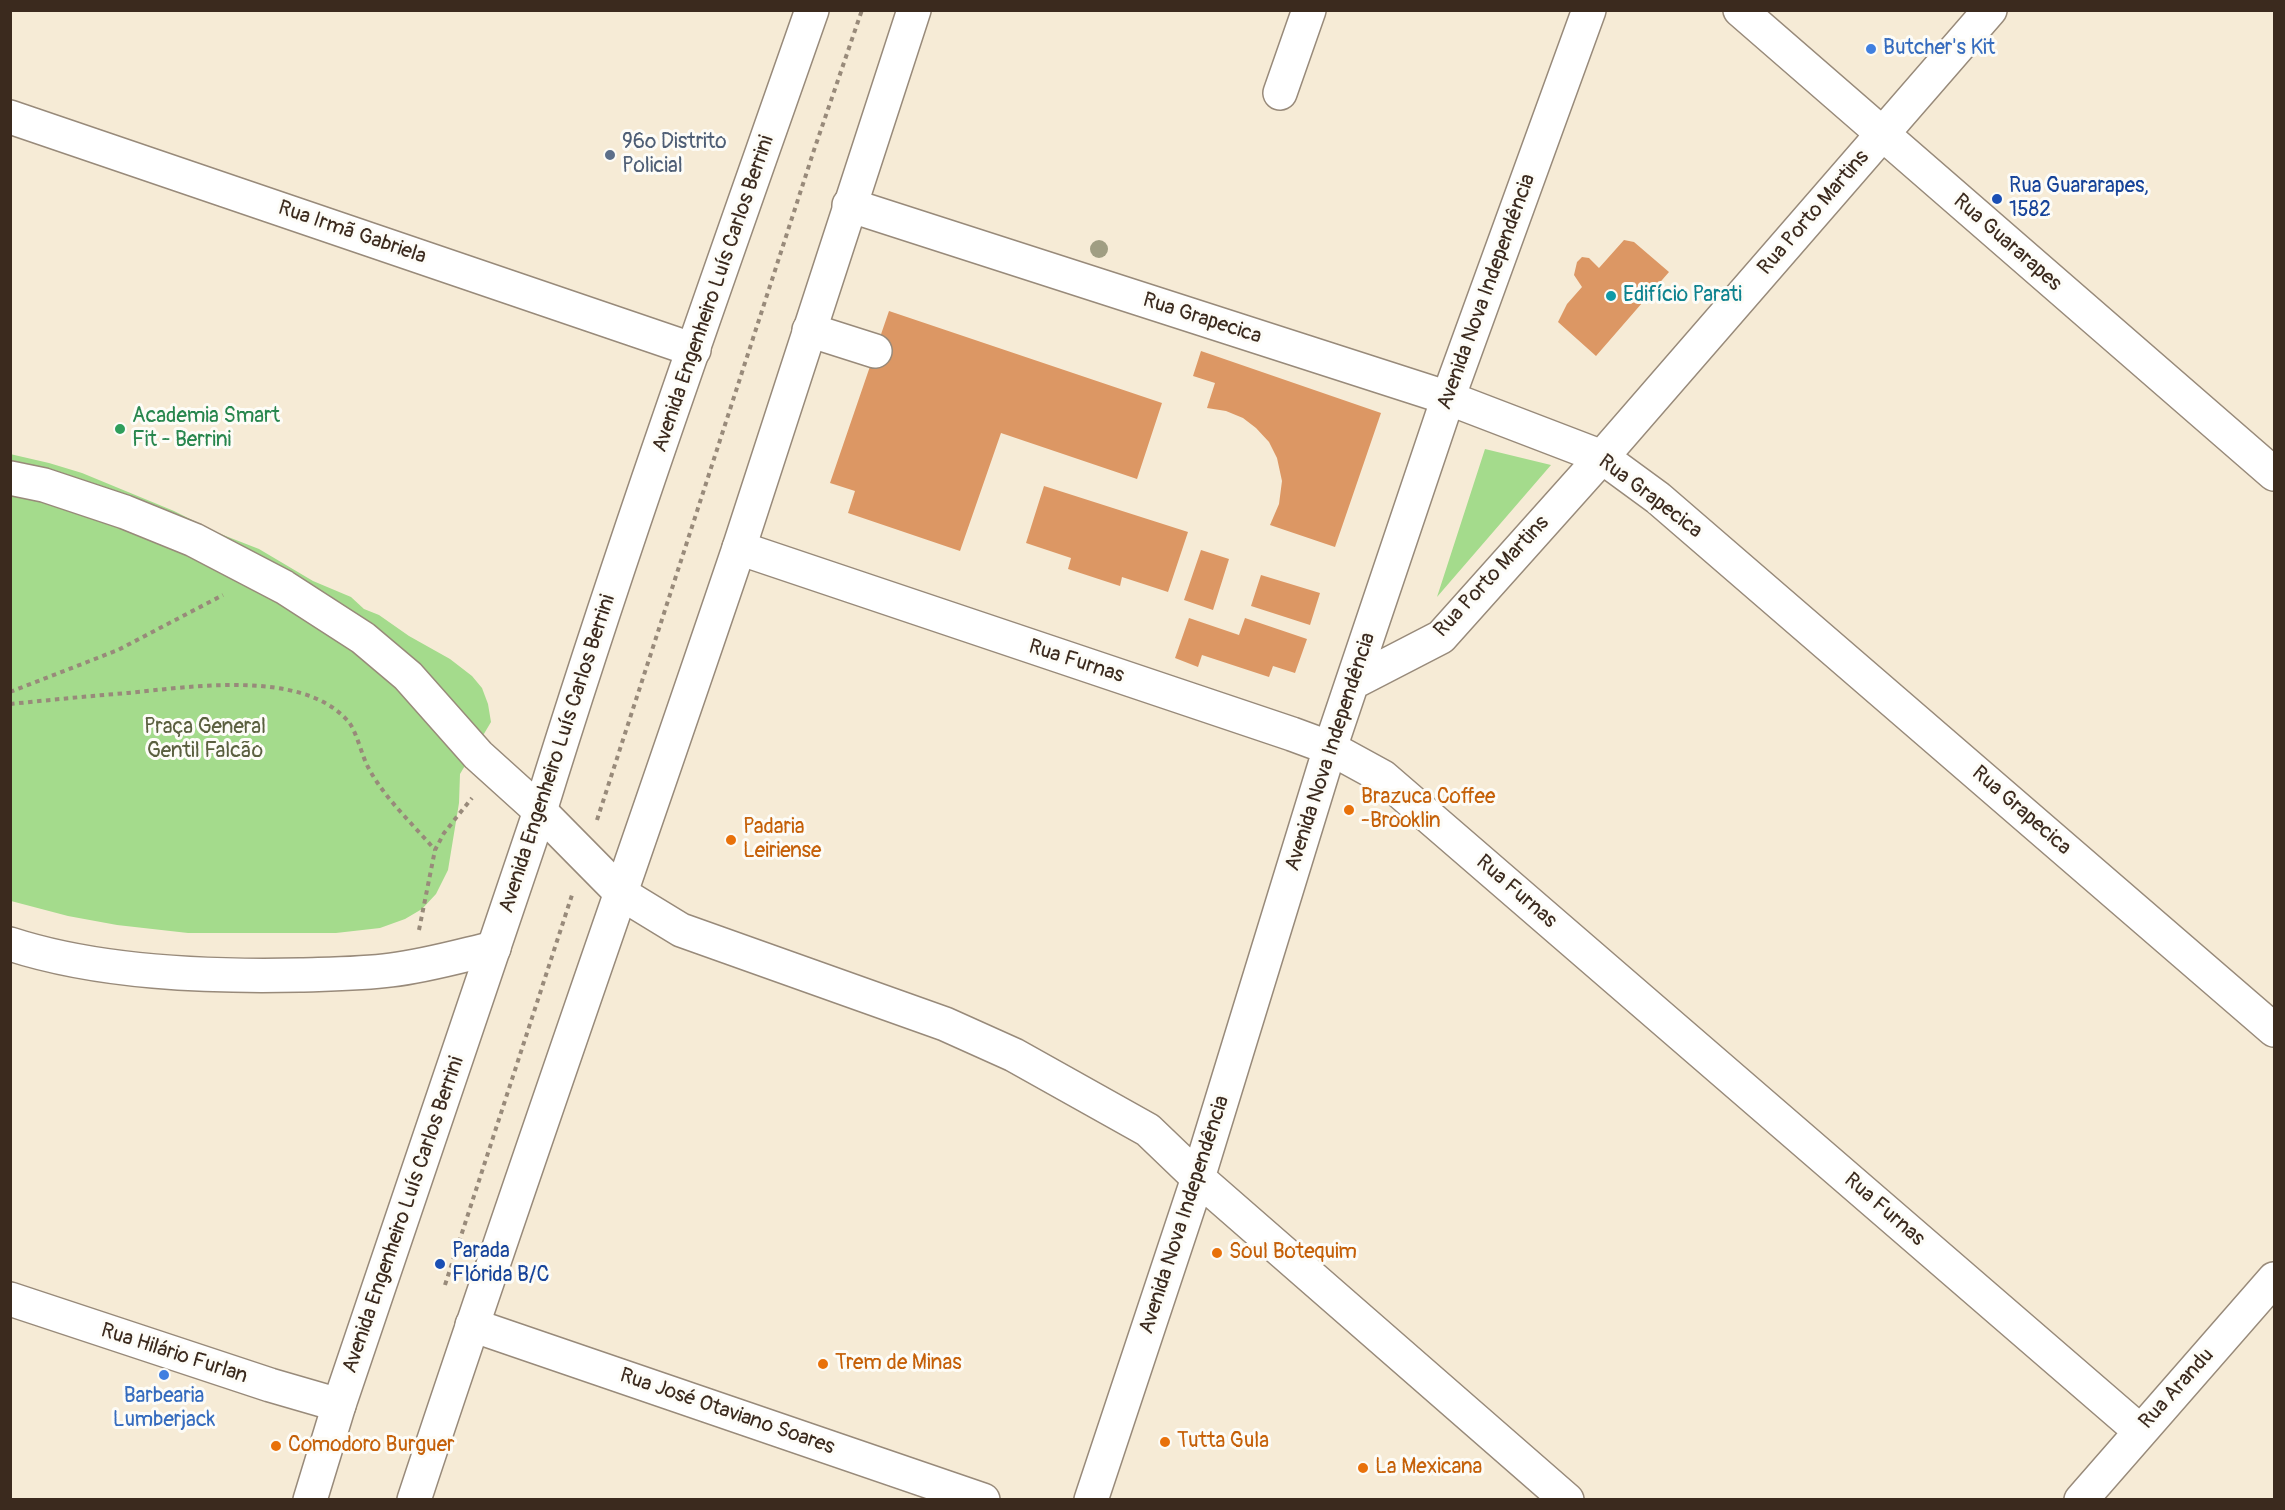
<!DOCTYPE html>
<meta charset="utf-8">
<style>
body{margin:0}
#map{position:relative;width:2285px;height:1510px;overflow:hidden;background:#f6ebd6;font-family:Pangolin,sans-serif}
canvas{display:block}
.frame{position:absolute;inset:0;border:12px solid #3b2a1e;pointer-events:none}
</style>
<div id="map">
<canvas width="2285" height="1510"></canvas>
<div class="frame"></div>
</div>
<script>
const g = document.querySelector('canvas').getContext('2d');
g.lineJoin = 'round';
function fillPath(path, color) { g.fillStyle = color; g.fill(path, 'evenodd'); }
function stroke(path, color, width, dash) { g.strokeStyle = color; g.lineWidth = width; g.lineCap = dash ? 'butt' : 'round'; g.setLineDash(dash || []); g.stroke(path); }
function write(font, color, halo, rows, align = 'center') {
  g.font = font + ' Pangolin,sans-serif'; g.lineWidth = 6; g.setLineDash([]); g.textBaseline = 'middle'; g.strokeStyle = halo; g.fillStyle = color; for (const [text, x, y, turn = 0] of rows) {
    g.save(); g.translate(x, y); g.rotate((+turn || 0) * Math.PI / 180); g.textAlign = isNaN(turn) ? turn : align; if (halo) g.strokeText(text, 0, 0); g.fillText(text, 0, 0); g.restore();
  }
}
fillPath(new Path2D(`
 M1485,449L1551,465L1437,597Z
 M10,454L49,463L82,473L174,511L218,533L259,549L313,581L351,597L364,609L379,615L409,636L450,659L472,676L482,688L488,704L491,722L460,774L459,803L448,870L436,894L422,909L405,919L380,928L336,933H188L117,925L68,916L11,901Z`), '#a4db8c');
fillPath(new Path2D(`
 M1624,240L1634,242L1669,272L1596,356L1558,322L1567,304L1582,287L1574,275L1577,262L1582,257L1589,258L1599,268Z
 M889,311L1162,403L1137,479L1001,433L960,551L848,513L855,491L830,483Z
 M1201,351L1381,413L1335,547L1270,525L1279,504L1282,481L1277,458L1269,442L1256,428L1243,418L1226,411L1207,408L1215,383L1193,376Z
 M1044,486L1188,532L1168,592L1122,577L1120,586L1068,569L1071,558L1026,543Z
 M1201,550L1229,559L1213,610L1184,600Z
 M1261,575L1320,593L1310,625L1251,606Z
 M1189,618L1239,635L1245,618L1307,639L1295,673L1273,666L1269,677L1202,655L1198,667L1175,658Z`), '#dc9764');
const minor = new Path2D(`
 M1740,10L2274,474
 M1280,93L1309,10
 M10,117L694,350
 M849,205L1448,398L1602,457L1658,498L2274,1030
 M809,330L875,351
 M10,478L44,485L125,512L194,540L284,587L363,638L408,676L478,755L540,811L622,894L681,930L945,1024L1014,1055L1148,1130L1198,1178L1567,1500
 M739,548L1292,734L1330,748L1383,777L2140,1431
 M1352,683L1441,637L1602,457L1990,10
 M10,944C99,973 207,977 300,975C330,974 361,974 391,970C426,966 460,956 494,948
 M10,1299L270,1385L339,1405
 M472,1325L983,1500
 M1091,1500L1198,1178L1330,748L1448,398L1589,10
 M2081,1500L2274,1279`);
const major = new Path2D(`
 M310,1500L339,1405L540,811C623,542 719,276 812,10
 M414,1500C519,1182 631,867 738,551C798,371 854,190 914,10`);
stroke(minor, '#988a7a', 36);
stroke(major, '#988a7a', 36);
stroke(new Path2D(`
 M10,692L118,650L223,595
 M10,704C50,700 89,696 128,693C189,687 301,669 347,720C356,729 361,753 367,765C383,797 412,823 435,850
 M597,820L814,150L862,10
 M419,930L435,850L444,833L472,798
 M445,1285L572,895`), '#988a7a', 4, [4.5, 4.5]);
stroke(minor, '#fff', 33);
stroke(major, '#fff', 33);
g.fillStyle = '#a09e83';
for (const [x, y] of [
 [1099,249]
]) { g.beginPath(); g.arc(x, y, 9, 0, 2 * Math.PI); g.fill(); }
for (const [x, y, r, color] of [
 [1871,49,6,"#3f7fe0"],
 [610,155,6,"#5c6f8a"],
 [1997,199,6,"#1a4fb4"],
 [1611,296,6,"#0f9aa8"],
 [120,429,6,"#2e9e5b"],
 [1349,810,6,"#e8710a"],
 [731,840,6,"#e8710a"],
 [1217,1253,6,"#e8710a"],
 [440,1264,6,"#1a4fb4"],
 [823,1364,6,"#e8710a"],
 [164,1375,6,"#3f7fe0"],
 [1165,1442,6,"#e8710a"],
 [276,1446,6,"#e8710a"],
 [1363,1468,6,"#e8710a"]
]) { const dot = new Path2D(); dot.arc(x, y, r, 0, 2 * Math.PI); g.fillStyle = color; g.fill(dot); stroke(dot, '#fdfcf7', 2); }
write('21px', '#366cbe', '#fdfcf7', [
 ["Butcher's Kit",1883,49],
 ["Barbearia",164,1397,"center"],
 ["Lumberjack",164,1421,"center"]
], 'left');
write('21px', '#4e5e75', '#fdfcf7', [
 ["96º Distrito",622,143],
 ["Policial",622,167]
], 'left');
write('21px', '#164399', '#fdfcf7', [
 ["Rua Guararapes,",2009,187],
 ["1582",2009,211],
 ["Parada",452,1252],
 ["Flórida B/C",452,1276]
], 'left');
write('21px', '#3b2a1e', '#fdfcf7', [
 ["Rua Porto Martins",1814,213,-49],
 ["Rua Irmã Gabriela",352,233,19],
 ["Rua Guararapes",2007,243,41],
 ["Avenida Nova Independência",1487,292,-70],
 ["Avenida Engenheiro Luís Carlos Berrini",714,294,-71],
 ["Rua Grapecica",1202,319,18],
 ["Rua Grapecica",1650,497,37],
 ["Rua Porto Martins",1492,577,-47],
 ["Rua Furnas",1076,662,18],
 ["Avenida Nova Independência",1331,752,-72],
 ["Avenida Engenheiro Luís Carlos Berrini",558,754,-72],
 ["Rua Grapecica",2021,811,41],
 ["Rua Furnas",1516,892,41],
 ["Rua Furnas",1884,1210,41],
 ["Avenida Engenheiro Luís Carlos Berrini",404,1215,-71],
 ["Avenida Nova Independência",1185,1215,-72],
 ["Rua Hilário Furlan",174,1354,18],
 ["Rua Arandu",2177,1389,-48],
 ["Rua José Otaviano Soares",727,1412,19]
]);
write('21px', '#0d838f', '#fdfcf7', [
 ["Edifício Parati",1623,296]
], 'left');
write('21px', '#27864d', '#fdfcf7', [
 ["Academia Smart",132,417],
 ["Fit - Berrini",132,441]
], 'left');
write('21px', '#5a5f3f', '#fdfcf7', [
 ["Praça General",205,728],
 ["Gentil Falcão",205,752]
]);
write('21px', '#c56008', '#fdfcf7', [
 ["Brazuca Coffee",1361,798],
 ["-Brooklin",1361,822],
 ["Padaria",743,828],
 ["Leiriense",743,852],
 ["Soul Botequim",1229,1253],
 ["Trem de Minas",835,1364],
 ["Tutta Gula",1177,1442],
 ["Comodoro Burguer",288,1446],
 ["La Mexicana",1375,1468]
], 'left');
</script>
